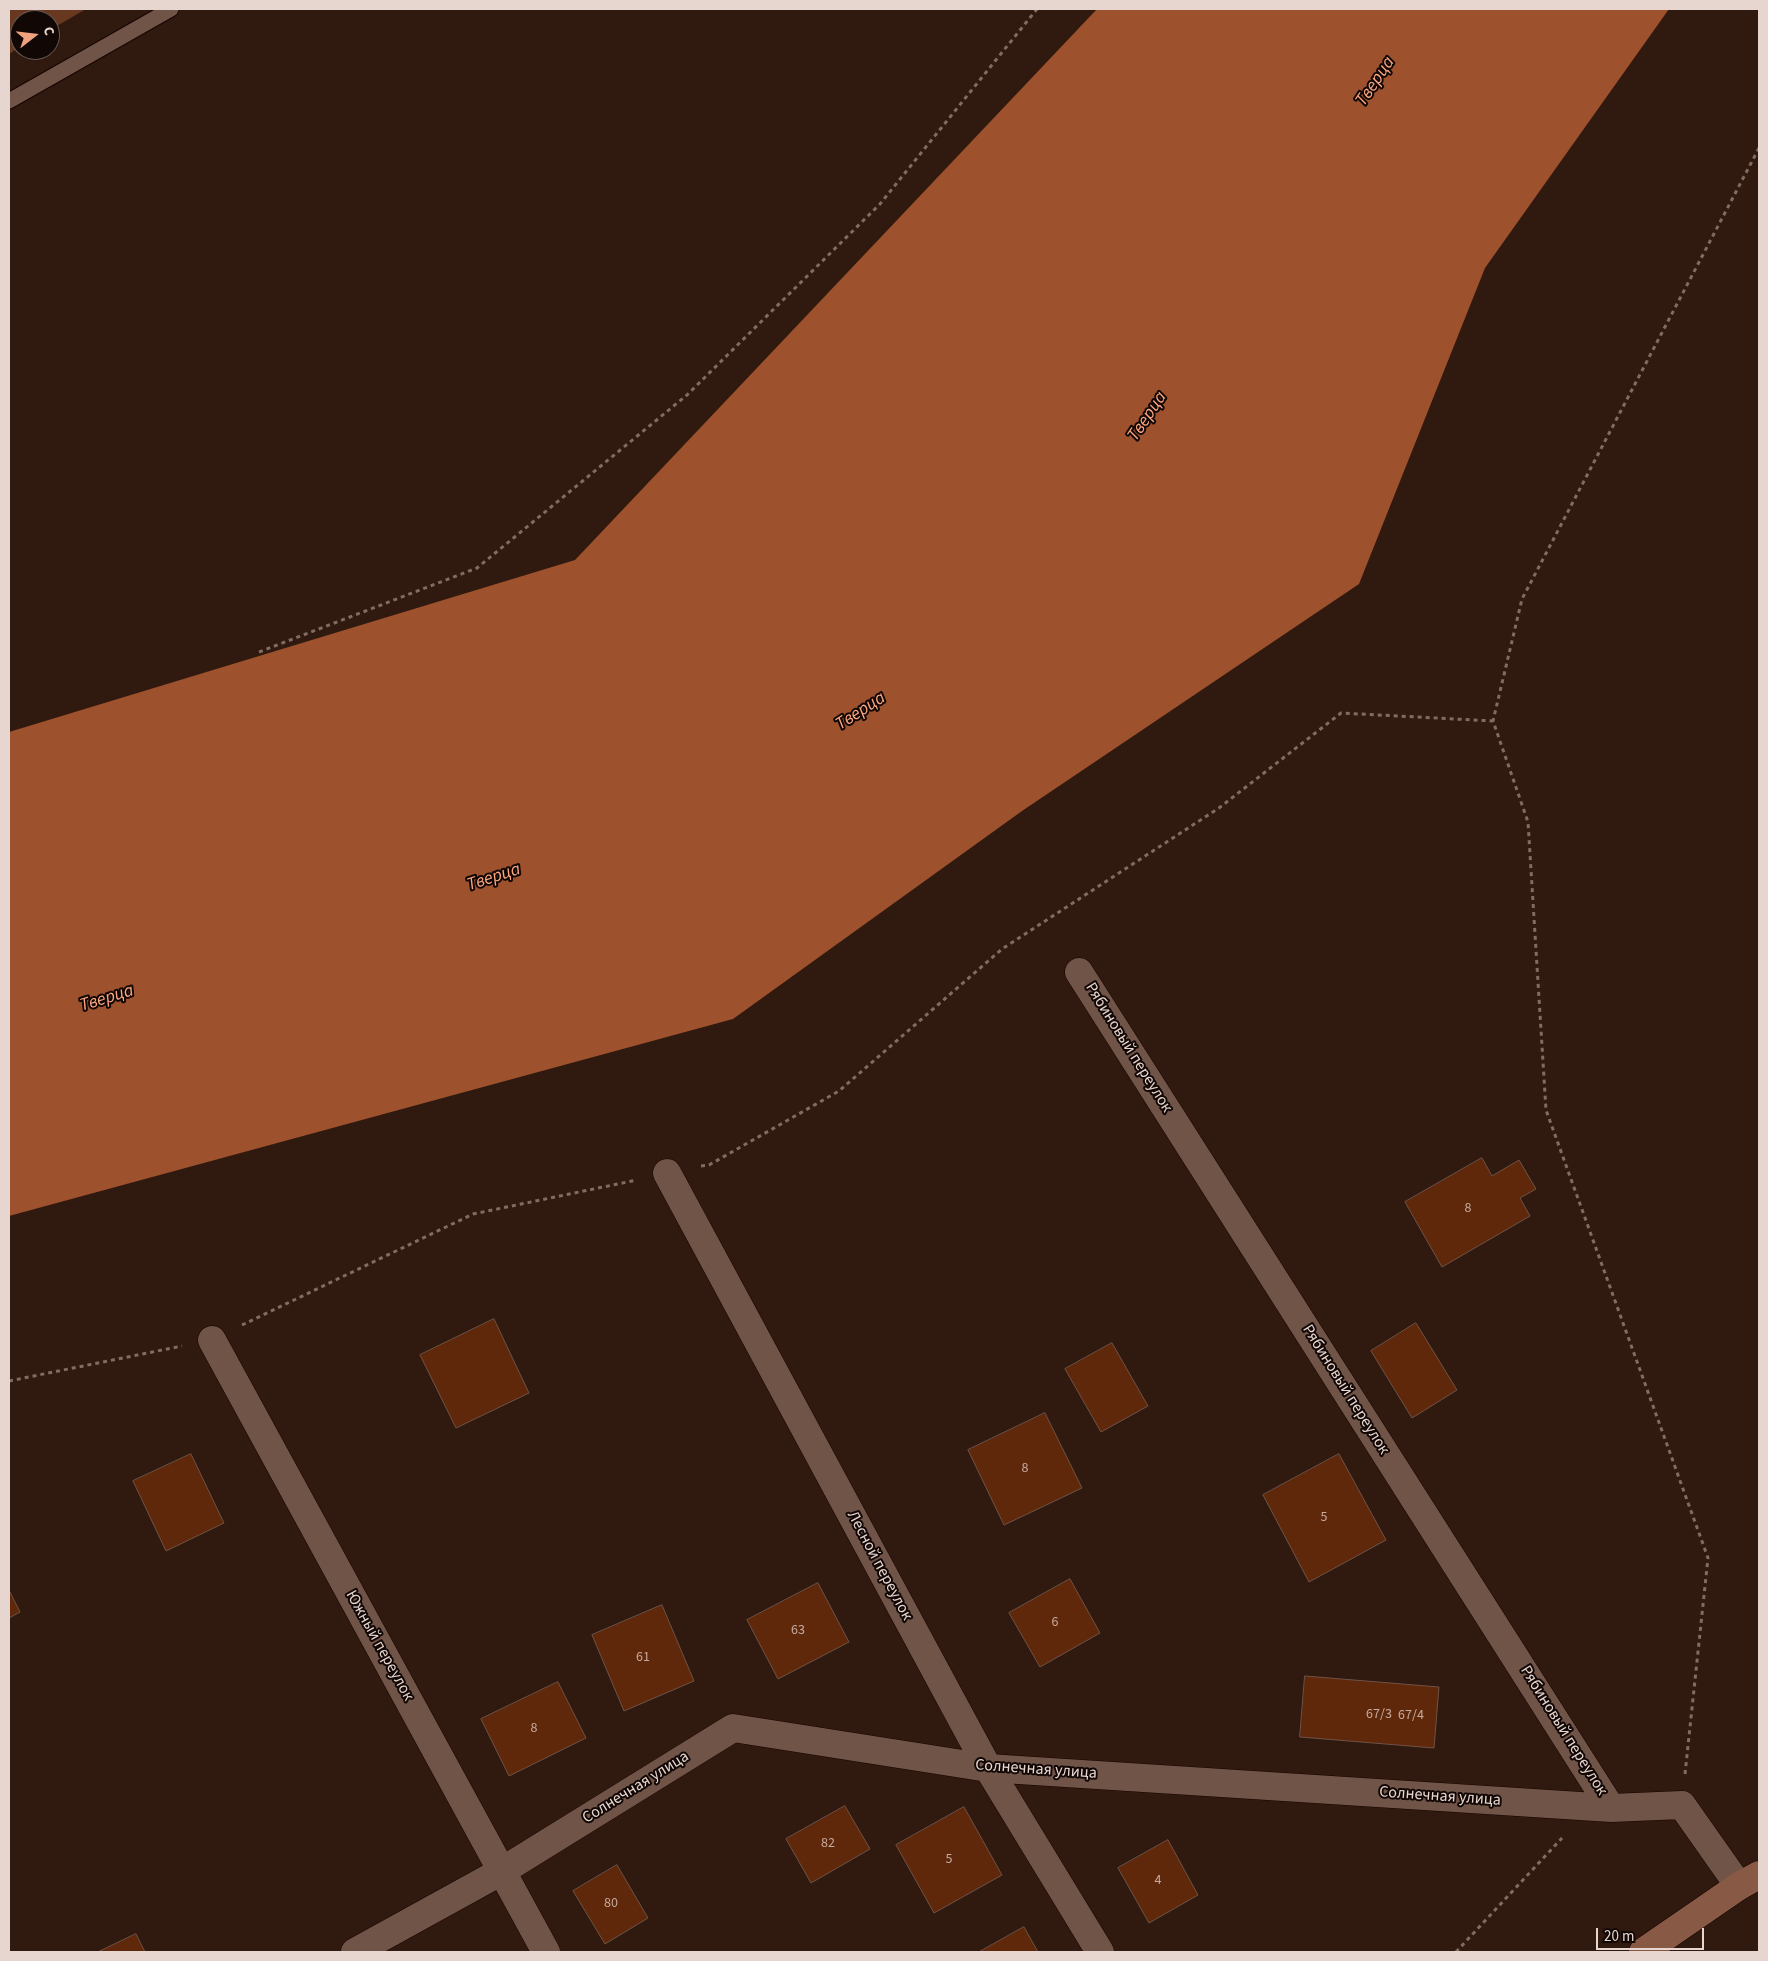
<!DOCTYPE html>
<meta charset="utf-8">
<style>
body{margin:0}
#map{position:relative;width:1768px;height:1961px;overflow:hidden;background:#30190f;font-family:"Source Sans 3",sans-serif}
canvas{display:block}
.frame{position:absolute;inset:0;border:10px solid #e7d6cf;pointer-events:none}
.north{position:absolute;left:10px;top:10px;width:50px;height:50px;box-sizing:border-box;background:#110704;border:1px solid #675a55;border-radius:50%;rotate:74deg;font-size:14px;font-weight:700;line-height:20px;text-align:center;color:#e7d6cf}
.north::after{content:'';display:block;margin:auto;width:18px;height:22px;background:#f1a17d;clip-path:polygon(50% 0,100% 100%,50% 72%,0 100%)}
.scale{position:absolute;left:1596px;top:1928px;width:108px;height:22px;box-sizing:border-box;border:2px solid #e7d6cf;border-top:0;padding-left:6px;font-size:15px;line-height:18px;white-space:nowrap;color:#e7d6cf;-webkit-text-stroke:4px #110704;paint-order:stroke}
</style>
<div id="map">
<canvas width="1768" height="1961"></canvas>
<div class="frame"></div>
<div class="north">С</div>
<div class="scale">20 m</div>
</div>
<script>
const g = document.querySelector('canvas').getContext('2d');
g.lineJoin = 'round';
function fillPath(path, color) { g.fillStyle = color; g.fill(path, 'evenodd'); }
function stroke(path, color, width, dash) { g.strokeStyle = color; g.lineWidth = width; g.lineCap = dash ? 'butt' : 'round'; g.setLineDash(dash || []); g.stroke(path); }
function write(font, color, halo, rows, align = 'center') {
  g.font = font + ' "Source Sans 3",sans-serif'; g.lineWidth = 4; g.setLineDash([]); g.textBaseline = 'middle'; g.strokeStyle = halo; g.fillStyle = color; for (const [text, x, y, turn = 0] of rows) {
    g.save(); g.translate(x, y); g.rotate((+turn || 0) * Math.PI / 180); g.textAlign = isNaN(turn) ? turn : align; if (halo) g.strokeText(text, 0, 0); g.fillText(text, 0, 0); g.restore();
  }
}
fillPath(new Path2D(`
 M9,9H86L50,30V20H20V47L9,54Z`), '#693821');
fillPath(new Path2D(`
 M1097,9H1669L1485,268L1359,584L1022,811L733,1019L9,1216V732L575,560Z`), '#9d512d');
const building = new Path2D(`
 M1482,1158L1492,1176L1519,1160L1536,1189L1520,1198L1530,1216L1442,1267L1405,1202Z
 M494,1319L529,1393L456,1428L420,1355Z
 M1416,1323L1457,1390L1412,1418L1371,1351Z
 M1112,1343L1148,1406L1101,1432L1065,1369Z
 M1045,1413L1082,1488L1004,1525L968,1450Z
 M191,1454L224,1523L166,1551L133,1481Z
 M1339,1454L1386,1540L1309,1582L1263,1495Z
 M1070,1579L1100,1633L1040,1667L1009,1613Z
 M818,1583L849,1642L778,1679L747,1620Z
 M9,1590L20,1612L9,1618Z
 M662,1605L694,1681L624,1711L592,1635Z
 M1305,1676L1439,1687L1434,1748L1300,1737Z
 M558,1682L586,1738L509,1776L481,1719Z
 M845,1806L870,1849L811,1883L786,1839Z
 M964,1807L1002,1875L934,1913L896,1845Z
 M1168,1840L1198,1895L1149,1923L1118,1868Z
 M617,1865L648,1918L605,1944L573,1891Z
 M1024,1927L1038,1952H979Z
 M136,1934L145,1952H98Z`);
fillPath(building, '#60280b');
stroke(building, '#6f5347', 1);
const lane = new Path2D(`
 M9,101L171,9`);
const street = new Path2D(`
 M1079,972L1611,1808
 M667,1173L988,1768L1100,1952
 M212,1340L546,1952
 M355,1952L502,1871L733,1728L988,1768L1611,1808L1682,1805L1739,1886`);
const secondary = new Path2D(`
 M1643,1952L1739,1886L1759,1875`);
stroke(lane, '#170400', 17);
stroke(street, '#170400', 29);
stroke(secondary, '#170400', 29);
stroke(new Path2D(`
 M259,652L477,568L687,395L880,204L1037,9
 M701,1166L709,1165L839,1091L1002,949L1219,808L1341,713L1493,721
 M242,1325L473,1214L637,1180
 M9,1381L182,1346
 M1685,1774L1708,1558L1546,1110L1528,822L1493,721L1522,599L1759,148
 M1456,1952L1562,1838`), '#806c63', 3, [4, 4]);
stroke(lane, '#705448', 15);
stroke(street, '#705448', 28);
stroke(secondary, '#885944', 28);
write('14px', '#c5aa9e', null, [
 ["8",1468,1209],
 ["8",1025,1469],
 ["5",1324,1518],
 ["6",1055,1623],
 ["63",798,1631],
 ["61",643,1658],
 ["67/3",1379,1715],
 ["67/4",1411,1716],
 ["8",534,1729],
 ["82",828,1844],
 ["5",949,1860],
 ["4",1158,1881],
 ["80",611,1904]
]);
write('16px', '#e7d6cf', '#110704', [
 ["Рябиновый переулок",1128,1048,58],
 ["Рябиновый переулок",1345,1390,58],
 ["Лесной переулок",879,1566,62],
 ["Южный переулок",379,1646,61],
 ["Рябиновый переулок",1563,1731,58],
 ["Солнечная улица",1036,1770,4],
 ["Солнечная улица",636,1788,-32],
 ["Солнечная улица",1440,1797,4]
]);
write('italic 18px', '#fda781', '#110704', [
 ["Тверца",1376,82,-56],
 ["Тверца",1148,417,-56],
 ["Тверца",861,712,-33],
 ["Тверца",494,878,-18],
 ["Тверца",107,999,-17]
]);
</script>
